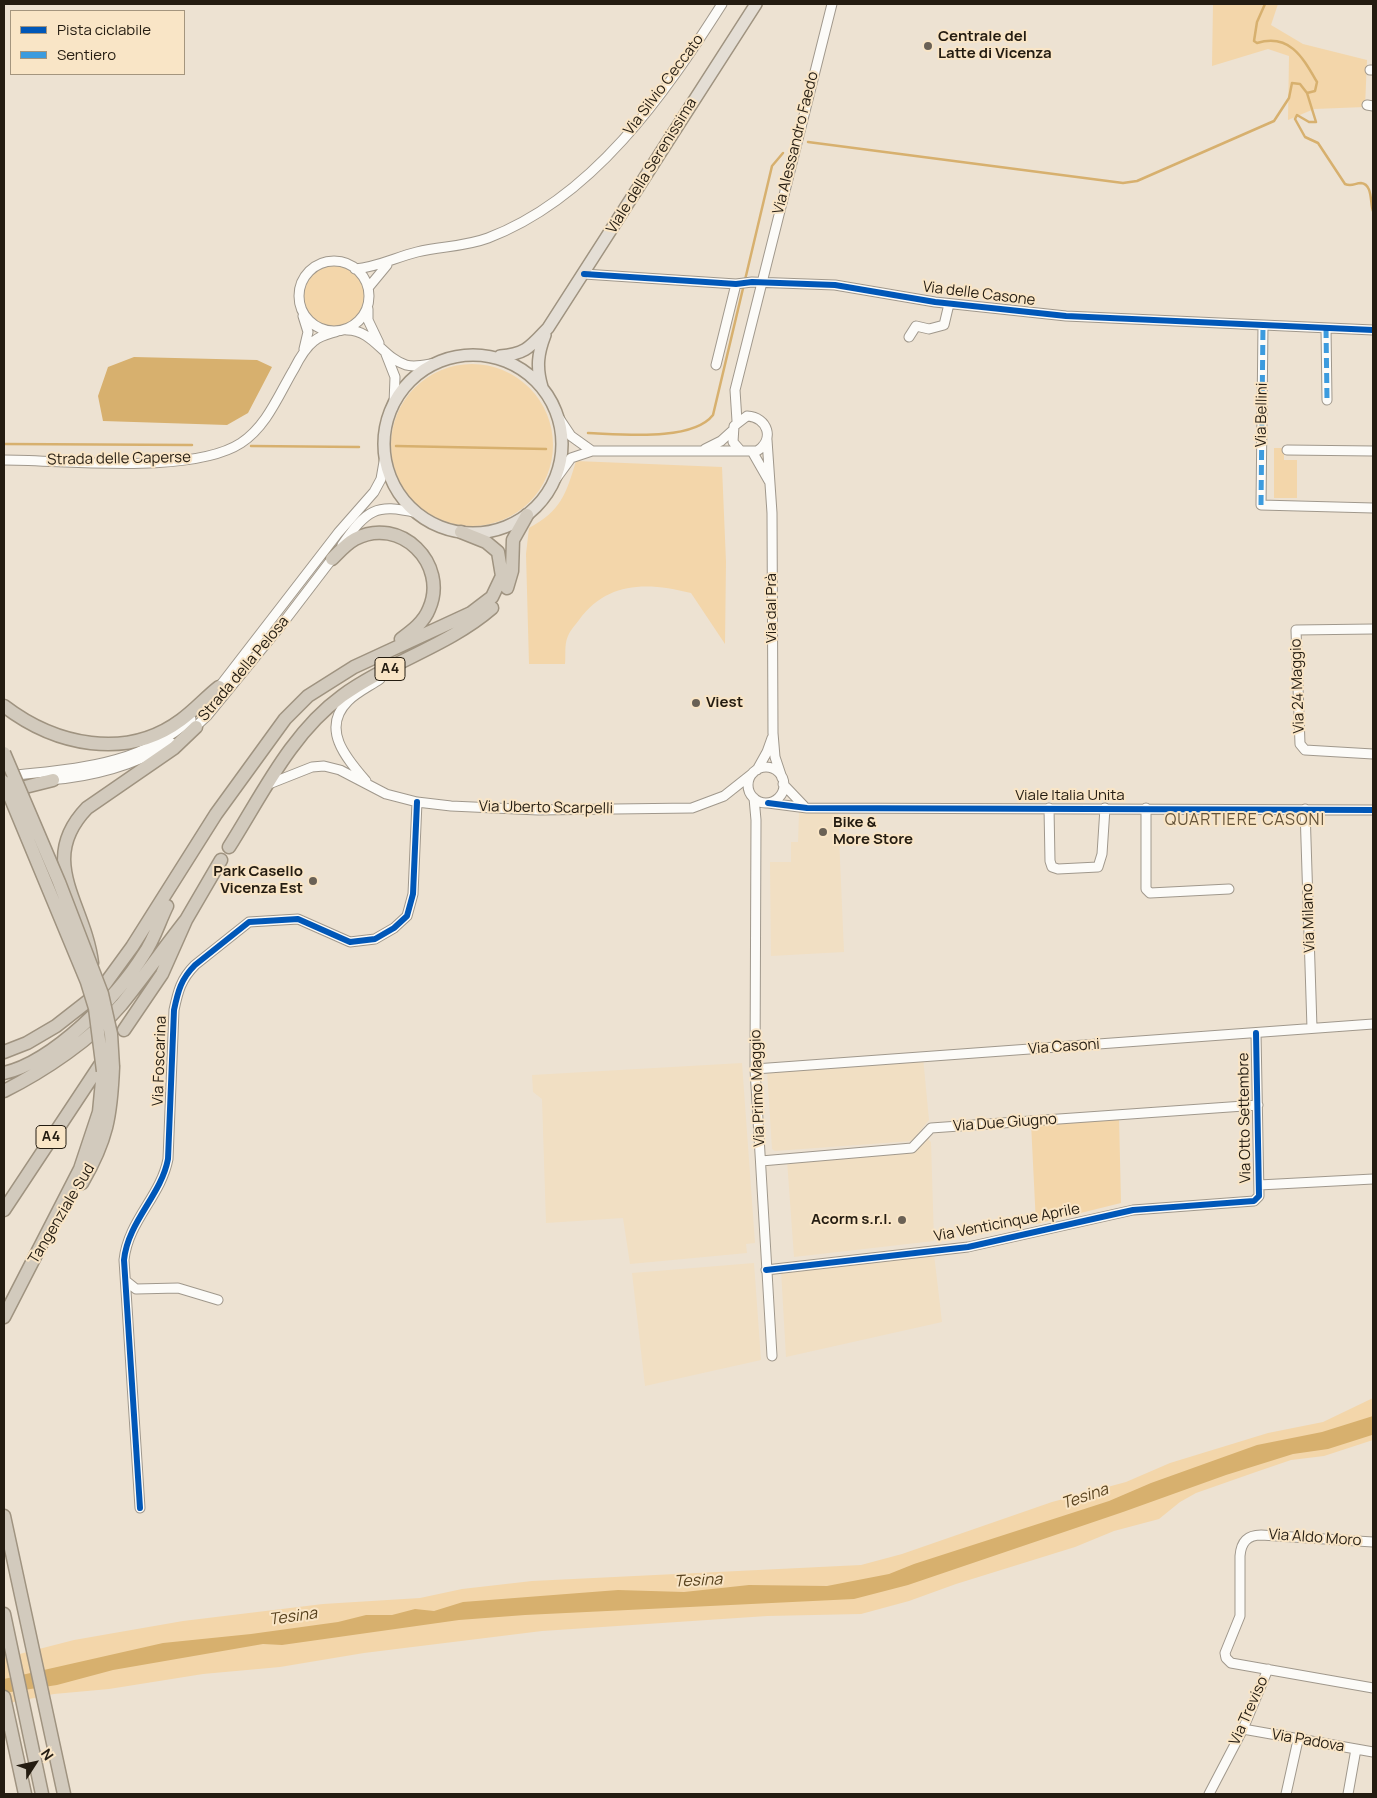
<!DOCTYPE html>
<meta charset="utf-8">
<style>
body{margin:0}
#map{position:relative;width:1377px;height:1798px;overflow:hidden;background:#ede2d2;font-family:Manrope,sans-serif}
canvas{display:block}
.frame{position:absolute;inset:0;border:5px solid #241c11;pointer-events:none}
.legend{position:absolute;left:10px;top:10px;width:175px;height:65px;box-sizing:border-box;background:#f9e5c6;border:1px solid #a4957e;margin:0;padding:6px 9px;list-style:none;font-size:15px;color:#241c11}
.legend li{display:flex;align-items:center;gap:10px;height:25px}
.legend b{width:25px;border:1px solid #a4957e}
.north{position:absolute;left:10px;top:1738px;width:50px;height:50px;-webkit-text-stroke:4px #f9e5c6;paint-order:stroke;rotate:55deg;font-size:14px;font-weight:700;line-height:20px;text-align:center;color:#241c11}
.north::after{content:'';display:block;margin:auto;width:18px;height:22px;background:#241c11;clip-path:polygon(50% 0,100% 100%,50% 72%,0 100%)}
</style>
<div id="map">
<canvas width="1377" height="1798"></canvas>
<div class="frame"></div>
<ul class="legend">
<li><b style="height:6px;background:#0057b8"></b>Pista ciclabile</li>
<li><b style="height:6px;background:#3c9bde"></b>Sentiero</li>
</ul>
<div class="north">N</div>
</div>
<script>
const g = document.querySelector('canvas').getContext('2d');
g.lineJoin = 'round';
function fillPath(path, color) { g.fillStyle = color; g.fill(path, 'evenodd'); }
function stroke(path, color, width, dash) { g.strokeStyle = color; g.lineWidth = width; g.lineCap = dash ? 'butt' : 'round'; g.setLineDash(dash || []); g.stroke(path); }
function write(font, color, halo, rows, align = 'center') {
  g.font = font + ' Manrope,sans-serif'; g.lineWidth = 4; g.setLineDash([]); g.textBaseline = 'middle'; g.strokeStyle = halo; g.fillStyle = color; for (const [text, x, y, turn = 0] of rows) {
    g.save(); g.translate(x, y); g.rotate((+turn || 0) * Math.PI / 180); g.textAlign = isNaN(turn) ? turn : align; if (halo) g.strokeText(text, 0, 0); g.fillText(text, 0, 0); g.restore();
  }
}
fillPath(new Path2D(`
 M810,811L838,813L844,952L771,956L770,862H791V842H798L799,813Z
 M923,1057L929,1120L912,1141L775,1151L772,1149L767,1070Z
 M742,1063L755,1243L746,1244L747,1253L630,1264L623,1218L546,1223L542,1099L533,1092L532,1075Z
 M927,1138L931,1142L934,1241L794,1257L787,1160L917,1150Z
 M934,1254L942,1322L786,1357L781,1270Z
 M754,1263L761,1360L645,1386L632,1273Z`), '#f1dfc3');
fillPath(new Path2D(`
 M1213,4H1278L1271,25L1303,44L1367,60L1365,107L1314,109L1288,120L1289,56L1268,49L1212,66Z
 M304 296a30 30 0 1 1 60 0a30 30 0 1 1-60 0Z
 M391 445a81 81 0 1 1 162 0a81 81 0 1 1-162 0Z
 M1274,448H1284V460H1297V498H1274Z
 M576,461L722,467L726,562L725,644L691,593C648,582 607,581 579,620C575,625 570,631 568,636C564,644 566,656 565,664H529L526,554L529,528C561,511 566,494 576,461Z
 M1119,1117L1121,1203L1036,1224L1031,1123Z
 M1373,1398V1440L1324,1456L1291,1460L1253,1473L1196,1493L1180,1502L1159,1519L1114,1531L1075,1547L956,1584L909,1601L861,1614L767,1616L542,1631L364,1653L280,1667L203,1674L109,1689L54,1694L4,1704V1658L74,1640L183,1621L323,1604L420,1598L462,1589L532,1581L861,1565L902,1554L1052,1502L1126,1482L1170,1463L1268,1433L1323,1422Z`), '#f3d6aa');
fillPath(new Path2D(`
 M134,357L257,360L272,367L248,413L227,425L103,421L98,396L108,367Z
 M1373,1416L1372,1435L1328,1449L1293,1454L1226,1475L1123,1512L908,1585L854,1599L525,1615L459,1620L282,1645L263,1644L113,1670L57,1685L4,1693V1679L163,1643L251,1634L338,1622L366,1615H392L415,1609L434,1611L463,1602L618,1590L684,1592L749,1585L827,1586L889,1574L914,1564L1109,1501L1151,1483L1257,1445L1322,1432Z`), '#d7b06e');
stroke(new Path2D(`
 M1307,93L1316,122H1309L1297,115L1295,119L1305,137L1318,143L1345,184C1352,187 1355,183 1361,183C1373,184 1370,204 1373,211
 M808,142L1123,183L1137,181L1274,121L1289,98L1292,83L1300,84L1307,93L1315,91L1317,82C1303,58 1290,33 1257,43L1254,41L1257,22L1265,4
 M588,433C620,434 692,442 713,415L772,166L783,153
 M4,444L192,445
 M251,446L359,447
 M396,446L546,449`), '#d7b06e', 2.5);
const minor = new Path2D(`
 M1370,70H1373
 M1367,105L1373,106
 M299 296a35 35 0 1 1 70 0a35 35 0 1 1-70 0Z
 M355,269C378,267 396,257 417,252C441,246 464,247 488,238C593,198 664,95 722,4
 M584,274L736,284L752,282L835,285L935,302L1066,316L1373,330
 M368,288L387,265
 M368,309V320L379,343
 M303,316L308,332L304,349
 M1263,325L1261,505L1373,508
 M1326,328L1327,400
 M347,330C373,330 383,358 406,365C416,368 428,364 437,363
 M909,337L916,326L929,329L944,325L949,304
 M386,354L395,377L394,404
 M716,365L736,284
 M557,415L571,436L592,451
 M737,421L735,390L832,4
 M767,440L772,513L773,733L775,757L782,778
 M705,449L721,441L732,431
 M1287,450L1373,451
 M753,453L769,481
 M4,460C64,460 192,475 241,443C267,426 279,394 294,369C299,359 305,348 314,341C321,335 329,334 338,331
 M555,480L571,458L592,451H757C775,440 768,417 747,416L734,426L733,442L740,450
 M342,545C367,510 375,503 417,513
 M1373,629L1296,630L1300,744L1305,750L1373,754
 M216,691L338,533L374,492L381,479L385,456
 M193,729L207,716L283,623L335,555
 M748 785a18 18 0 1 1 36 0a18 18 0 1 1-36 0Z
 M757,770L767,752L772,738
 M9,776C75,768 138,767 191,719
 M49,780C91,777 136,765 172,743
 M366,781C347,759 320,729 348,701C357,692 370,686 380,679
 M269,784L312,767L324,766L340,770L386,794L417,802L451,806L538,810L692,808L724,796L753,773
 M783,784L804,806
 M754,798L756,820L755,1069L772,1356
 M768,803L807,808L1373,810
 M1049,808L1050,861L1052,867L1058,869L1098,867L1102,854L1105,808
 M1146,808V889L1150,893L1229,889
 M1305,809L1312,1028
 M755,1069L1373,1024
 M761,1161L912,1148L931,1128L1258,1105
 M1259,1185L1373,1179
 M766,1270L968,1247L1133,1210L1254,1201L1259,1196L1256,1033
 M126,1281L136,1289L178,1288L218,1300
 M140,1508L124,1260C128,1221 161,1196 168,1159L174,1010C178,991 181,979 195,965L249,922L298,919L350,942L375,939L394,928L407,916L413,894L417,802
 M1373,1542L1261,1535C1247,1535 1241,1543 1240,1556V1616L1225,1653L1226,1658L1231,1663L1373,1688
 M1243,1729L1373,1752
 M1209,1794L1243,1729L1268,1669
 M1286,1794L1298,1740
 M1348,1794L1356,1749`);
const major = new Path2D(`
 M384 444a89 89 0 1 1 178 0a89 89 0 1 1-178 0Z
 M500,356C526,354 530,347 548,328L756,4
 M542,387C536,367 538,353 545,335`);
const highway = new Path2D(`
 M332,559C339,552 346,544 355,539C400,515 449,564 429,609C424,622 412,631 401,639
 M507,588L512,571L513,540L527,515
 M4,706C55,745 126,761 181,720C195,710 206,697 219,687
 M4,776H9
 M9,791L53,780
 M229,847C262,795 291,733 342,696C389,662 448,646 492,608
 M92,963C85,904 36,861 87,808L174,748L196,727
 M124,1030L162,974L186,920L221,860
 M4,1052L27,1043L56,1026L88,1001L105,984L132,947L216,814L285,719L308,696L354,667L471,613L492,597L502,576L498,552L486,542L461,532
 M4,1073C53,1062 118,996 144,954C154,940 159,922 167,906
 M4,1091C44,1071 92,1039 121,1005C143,978 164,948 186,920
 M82,1183C107,1140 111,1116 113,1067
 M4,1210L100,1065
 M4,1317L80,1169L99,1112L103,1071
 M4,1516L64,1794
 M4,1614L42,1794
 M4,1697L25,1794`);
stroke(minor, '#a0988c', 11);
stroke(major, '#9f9380', 14);
stroke(highway, '#9f9380', 15);
stroke(minor, '#fcfbf8', 9);
stroke(major, '#e4ded5', 11);
stroke(highway, '#d2cabd', 12);
const highwayBridge = new Path2D(`
 M4,753L59,882L102,994L111,1034L113,1067
 M4,782L87,982L95,1008L103,1071`);
stroke(highwayBridge, '#9f9380', 15, []);
stroke(highwayBridge, '#d2cabd', 12);
stroke(new Path2D(`
 M1326,328L1327,400
 M1261,505L1263,325`), '#3c9bde', 5, [10, 5]);
stroke(new Path2D(`
 M584,274L736,284L752,282L835,285L935,302L1066,316L1373,330
 M768,803L807,808L1373,810
 M766,1270L968,1247L1133,1210L1254,1201L1259,1196L1256,1033
 M140,1508L124,1260C128,1221 161,1196 168,1159L174,1010C178,991 181,979 195,965L249,922L298,919L350,942L375,939L394,928L407,916L413,894L417,802`), '#0057b8', 6);
for (const [x, y, r, color] of [
 [928,46,5,"#6a6155"],
 [696,703,5,"#6a6155"],
 [823,832,5,"#6a6155"],
 [313,881,5,"#6a6155"],
 [902,1220,5,"#6a6155"]
]) { const dot = new Path2D(); dot.arc(x, y, r, 0, 2 * Math.PI); g.fillStyle = color; g.fill(dot); stroke(dot, '#f9e5c6', 2); }
for (const [x, y, w] of [
 [390,669,30],
 [51,1137,30]
]) { const box = new Path2D(); box.roundRect(x - w / 2, y - 11.5, w, 23, 4); g.fillStyle = '#f9e5c6'; g.fill(box); stroke(box, '#241c11', 1); }
write('bold 14px', '#241c11', null, [
 ["A4",390,669],
 ["A4",51,1137]
]);
write('bold 15px', '#241c11', '#f9e5c6', [
 ["Centrale del",938,37],
 ["Latte di Vicenza",938,54],
 ["Viest",706,703],
 ["Bike &",833,823],
 ["More Store",833,840],
 ["Park Casello",303,872,"right"],
 ["Vicenza Est",303,889,"right"],
 ["Acorm s.r.l.",892,1220,"right"]
], 'left');
write('15px', '#241c11', '#f9e5c6', [
 ["Via Silvio Ceccato",664,85,-53],
 ["Via Alessandro Faedo",796,143,-76],
 ["Viale della Serenissima",652,166,-58],
 ["Via delle Casone",979,294,7],
 ["Via Bellini",1262,415,-89],
 ["Strada delle Caperse",119,459,-1],
 ["Via dal Prà",772,608,-90],
 ["Strada della Pelosa",244,669,-50],
 ["Via 24 Maggio",1298,686,-92],
 ["Viale Italia Unita",1070,796],
 ["Via Uberto Scarpelli",546,808,1],
 ["Via Milano",1309,918,-92],
 ["Via Casoni",1064,1047,-4],
 ["Via Foscarina",160,1061,-88],
 ["Via Primo Maggio",758,1088,-92],
 ["Via Otto Settembre",1245,1118,-91],
 ["Via Due Giugno",1005,1123,-4],
 ["Tangenziale Sud",62,1214,-59],
 ["Via Venticinque Aprile",1007,1223,-11],
 ["Via Aldo Moro",1315,1538,4],
 ["Via Treviso",1249,1711,-66],
 ["Via Padova",1308,1741,10]
]);
g.letterSpacing = '1px';
write('16px', '#645339', '#f9e5c6', [
 ["QUARTIERE CASONI",1245,821]
]);
g.letterSpacing = '0px';
write('italic 16px', '#59431f', '#f9e5c6', [
 ["Tesina",1085,1497,-19],
 ["Tesina",698,1581,-3],
 ["Tesina",293,1617,-8]
]);
</script>
